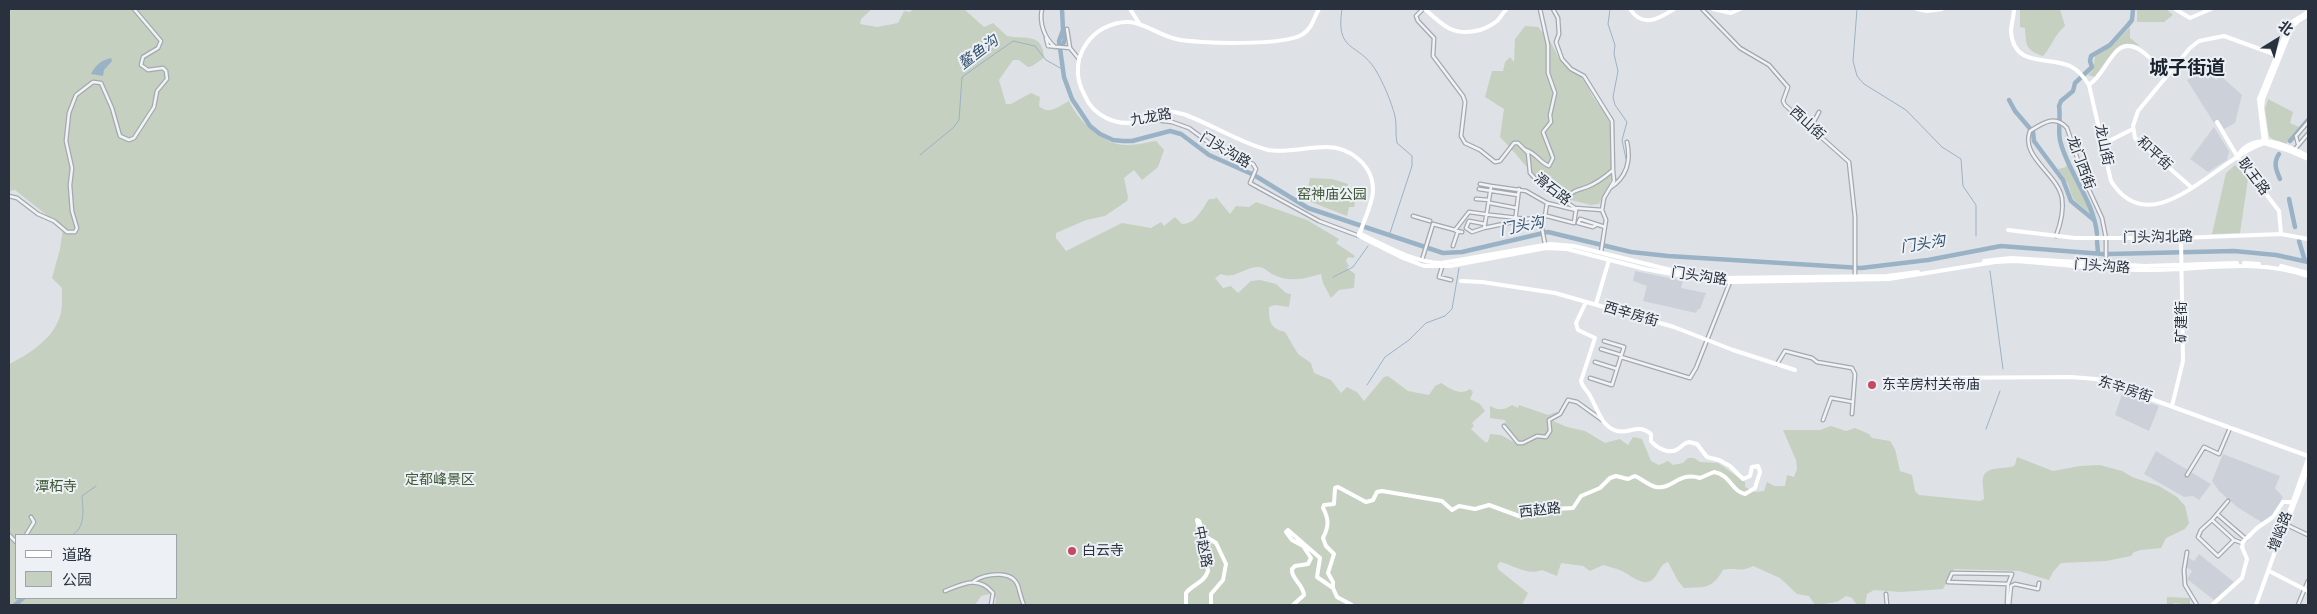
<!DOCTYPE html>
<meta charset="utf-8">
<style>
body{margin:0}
#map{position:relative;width:2317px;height:614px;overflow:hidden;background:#dee2e7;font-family:Roboto,"Noto Sans SC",sans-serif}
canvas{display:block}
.frame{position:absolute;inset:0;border:10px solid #28313d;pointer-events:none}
.legend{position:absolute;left:15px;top:534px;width:162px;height:65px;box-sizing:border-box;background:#edf1f5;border:1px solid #9ea4ab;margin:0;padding:6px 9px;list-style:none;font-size:15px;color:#28313d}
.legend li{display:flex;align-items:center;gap:10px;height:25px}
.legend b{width:25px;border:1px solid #9ea4ab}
.north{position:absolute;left:2252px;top:15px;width:50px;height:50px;-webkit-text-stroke:4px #edf1f5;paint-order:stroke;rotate:36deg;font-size:14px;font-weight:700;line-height:20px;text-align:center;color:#28313d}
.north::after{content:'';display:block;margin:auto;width:18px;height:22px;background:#28313d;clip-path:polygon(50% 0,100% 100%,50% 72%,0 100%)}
</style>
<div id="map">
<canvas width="2317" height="614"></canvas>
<div class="frame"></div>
<ul class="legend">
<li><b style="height:6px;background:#fff"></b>道路</li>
<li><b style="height:14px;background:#c5d0c0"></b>公园</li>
</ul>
<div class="north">北</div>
</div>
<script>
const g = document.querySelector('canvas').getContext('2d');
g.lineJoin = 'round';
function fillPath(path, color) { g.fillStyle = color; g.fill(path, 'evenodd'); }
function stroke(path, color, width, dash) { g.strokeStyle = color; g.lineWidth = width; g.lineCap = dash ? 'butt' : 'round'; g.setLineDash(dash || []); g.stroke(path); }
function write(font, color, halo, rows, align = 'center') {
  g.font = font + ' Roboto,"Noto Sans SC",sans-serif'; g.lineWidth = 4; g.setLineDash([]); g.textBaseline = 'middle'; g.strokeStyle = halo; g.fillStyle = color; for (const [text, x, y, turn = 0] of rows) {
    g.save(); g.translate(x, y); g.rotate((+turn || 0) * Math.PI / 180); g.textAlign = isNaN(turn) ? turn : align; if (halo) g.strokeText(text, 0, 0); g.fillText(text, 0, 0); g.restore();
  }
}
fillPath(new Path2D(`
 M2206,69L2216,80L2221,76L2242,95L2235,123L2224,129L2218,120L2214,123L2187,80Z
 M2214,127L2229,151L2227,160L2208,172L2190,159Z
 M1635,271L1683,281L1681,288L1706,293L1700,309H1698L1696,313L1643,301L1647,286L1633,281Z
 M2122,394L2159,406L2149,431L2115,415Z
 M2156,451L2211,484L2199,500L2193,496L2184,497L2144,474Z
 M2223,454L2280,476L2275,488L2283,497L2271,517L2263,523L2237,507L2219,491L2212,481Z
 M2199,554L2234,582L2214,600L2187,579L2192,571L2186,567L2189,558L2194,561Z`), '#ccd1d9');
fillPath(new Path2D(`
 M9,9H872L861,19L860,24L877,27L898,23L904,11L910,12L913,9H964L984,27L993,23L1007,36C1023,40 1043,31 1044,58L1032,66L1028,67L1019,60H1013L999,80L1006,104H1011L1031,93L1040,97L1039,106C1050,116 1058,106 1069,101C1078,121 1105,147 1129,145C1138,145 1147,142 1156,141L1164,150L1158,167L1142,180L1134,170L1124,178L1128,197L1127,201L1105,216L1086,220L1056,233V238L1066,251L1122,223L1151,228L1161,222L1164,226L1175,217L1182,224C1196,224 1202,209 1209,199H1215L1216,197L1230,214L1236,206L1249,207L1256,202L1307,220L1339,239L1336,243L1355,256L1353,258L1348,257L1346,261L1349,266L1347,268L1355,274L1354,288L1339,290L1331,298L1323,283L1321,274C1302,279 1291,283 1272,274C1267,271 1264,267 1258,267C1245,267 1234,280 1221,274L1215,278L1223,288L1231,286L1238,293L1251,281L1260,280L1276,284L1286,293L1291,294L1289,307L1275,305L1269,307C1269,322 1270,328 1285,332L1298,354L1311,363L1314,373L1331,380L1341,393L1347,387L1357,392L1364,401L1384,377L1388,376L1408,391L1429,395L1435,386L1441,383C1451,389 1460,396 1470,389L1473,392L1470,399L1480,404L1485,411L1472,423L1474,426L1471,429L1485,442H1488L1490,434L1501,435L1519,445L1507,433L1505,420L1490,418V406C1499,411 1504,410 1512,405L1518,408L1519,405L1548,415L1557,412L1559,416L1553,421L1567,427L1585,431L1605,443L1620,439L1628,445L1633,437L1642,439L1651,461L1659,465L1668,461L1673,465L1683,463L1688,458H1694L1700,462L1718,463L1745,482V487L1755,492L1764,491L1767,482L1774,486H1785L1787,475L1794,477L1797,469L1796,460L1783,430H1820L1831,426L1846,431L1855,428L1869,434L1872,438L1890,441L1895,449L1900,471L1912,475L1915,491L1919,495L1980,501L1984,499C1984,494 1982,480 1983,478C1986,464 2007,471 2015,465L2017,457L2053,471L2080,466L2100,465L2122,471L2132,477L2159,486L2177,497L2185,506L2189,523L2185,529L2166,538L2161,548L2141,550L2134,552L2131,556L2106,561L2061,563L2053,572L2049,580L2019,571L1954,569L1943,589L1901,592L1874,590L1867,594L1865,605H1857L1852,598L1846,596L1837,602L1815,605L1809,596L1797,594L1780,578L1753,566C1740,573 1736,567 1723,570C1712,589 1705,587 1684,588L1678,581L1668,562C1659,564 1659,575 1652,580C1642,587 1631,575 1622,571C1616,568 1609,567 1603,565L1590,571L1583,566L1561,563L1557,576L1542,570C1527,576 1514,565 1500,562L1497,566L1499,570L1528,593L1522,605H995L996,598L989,594L981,596L975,605H9V364C28,355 51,340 59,319C63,310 62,297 62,288L52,278L60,249L63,228L15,190L9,191ZM16,535H176V598H16Z
 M2020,9H2060L2065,26C2055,34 2052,46 2043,56C2026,50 2026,46 2025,28L2020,27Z
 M2137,9H2166L2173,15L2164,22H2137Z
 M1525,26L1538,27L1550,41L1560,60L1581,77L1587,85L1593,97L1608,117L1612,134L1611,180L1599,204L1591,205L1571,200C1566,192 1555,192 1547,186C1530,173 1516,153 1500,137L1504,109L1485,97L1492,71H1503L1505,62L1510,57L1514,62L1515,39Z
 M2130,27V38L2140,46C2117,38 2107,61 2095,77L2088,75L2093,70L2095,56L2114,44Z
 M2268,99L2293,112L2290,123L2299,127L2286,144L2272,139L2269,136L2265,109Z
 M2067,164L2092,215L2073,199L2068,184L2058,169L2066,167Z
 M2235,165L2248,179L2240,233L2212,234L2226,173Z
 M1310,178L1332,179L1348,184V190L1357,194L1354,207H1349L1347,216L1306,200Z
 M2167,597L2190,598V605L2174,603V605H2167Z`), '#c5d0c0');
fillPath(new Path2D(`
 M111,58L112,61L104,70L103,76L91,74C95,66 101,60 111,58Z`), '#9ab2c6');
stroke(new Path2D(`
 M1342,9C1335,53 1358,42 1375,69C1383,82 1391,101 1395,116C1397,124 1395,134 1397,143L1412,156V166L1389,236
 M1610,9L1608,24L1615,45L1614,54L1618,71L1613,97L1615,105L1627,122L1622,140L1626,159
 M1857,9L1853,61L1857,76L1864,84L1906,110L1942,147L1961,159L1963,186L1976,205V236
 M920,155L954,127L959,120L962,77L1013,41L1035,46L1046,60L1062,69
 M1990,271L2003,369
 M1333,277L1353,267L1368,246
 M1367,385L1385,357L1409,340L1426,323L1445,316L1452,309L1459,268
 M1986,429L2000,391
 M72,535C86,527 83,511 82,496L96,486`), '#9ab2c6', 1);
stroke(new Path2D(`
 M1062,9L1063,30L1059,41L1064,77L1072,99L1090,126L1100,134L1113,140L1123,141H1132L1170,131L1181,134L1209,155L1254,175L1308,208L1443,253L1462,252L1548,232L1631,252L1668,256L1861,268L1928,260L2001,246L2103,254
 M1061,47C1066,41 1066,36 1063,30
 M2009,100L2015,111L2033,132L2034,141L2063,180L2071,201L2094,220
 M2290,141L2308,120
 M2279,154C2273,163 2276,170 2280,179
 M2289,199L2295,227
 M2097,234C2094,202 2070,175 2061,144C2057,133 2061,118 2059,106L2061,101L2073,91L2075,83L2092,67L2090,61L2091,56L2110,45L2128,25L2132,20L2133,9
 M2097,241L2098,253
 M2299,241L2305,261
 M2108,254L2234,251L2276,255L2308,262
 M15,605L23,598`), '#9ab2c6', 4.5);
const street = new Path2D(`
 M1042,9C1039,22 1044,38 1055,47
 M1423,9L1416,16L1418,21L1434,38L1433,56L1463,96L1465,102L1461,136L1465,143L1480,150L1495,162L1500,161L1514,143H1518L1528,153L1530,173L1541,185L1575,208L1602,210L1606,220L1601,252
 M1553,9L1558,18L1559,34L1556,42L1562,59L1571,69L1584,76L1612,121L1613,170C1606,176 1595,184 1587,187C1576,191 1570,190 1567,203
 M1702,9L1740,48L1769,65L1788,87L1783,101L1785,105L1849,162L1855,217V277
 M1067,29L1070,48L1079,59
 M1046,38L1048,46L1070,48
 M1146,119L1172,122L1189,128L1216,148L1253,164L1256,169L1250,183L1319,221L1359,236
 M1811,127L1819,112
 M2298,144L2296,136L2308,122
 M2295,149L2308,134
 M1526,150C1536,153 1539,162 1549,166L1553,158L1543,132L1551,122L1550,115L1555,93L1548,73V45L1540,9
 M1480,184L1491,186
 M1610,188C1627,177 1631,160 1627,142
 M1479,189L1518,195
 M9,196L17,198L38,214L54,221L67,232H75L77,228L72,211L70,185L72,168L66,141L69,113L76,95L93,82L101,83L112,108L120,136L129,140L134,138L154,107L157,91L167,79L166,71L163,68L148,70L141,65L143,57L158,48L161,41L134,9
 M1476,199L1489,200
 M1490,203L1516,208
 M1602,210L1604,198L1614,181L1613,170
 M1413,216L1430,221
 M1545,216L1547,203
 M1540,218L1545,244
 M1515,222L1519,189
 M1596,225L1593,227L1578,223L1580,219L1605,227
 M1484,228L1472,232L1466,228L1469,221L1485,224
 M1456,231L1462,232
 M2056,236C2061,223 2064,211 2062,198C2057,173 2020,157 2030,131C2043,123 2055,114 2067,128L2085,181L2102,218L2106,238V263
 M1453,246L1458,231
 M1422,260L1433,224L1455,230L1469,212L1491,215L1527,219L1547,216L1574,223L1576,210L1547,203L1526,191L1491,186C1489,200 1487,214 1484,228L1527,219
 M1442,267L1439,277L1451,280
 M1601,349L1621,355
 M1621,357L1690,378L1696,368L1730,282
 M1595,362L1617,369
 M1777,364L1785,351L1812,358L1817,362L1852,368L1855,374L1852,414
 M1590,378L1612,385L1624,347L1604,341
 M1823,420L1831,398L1853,402
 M1504,426L1518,443H1523L1537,436L1546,437L1550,431L1549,420L1560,414L1568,400L1577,402L1602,420
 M2187,475L2204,447L2219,454L2230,428
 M2217,514L2246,539
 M2212,520L2228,501
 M2287,525L2308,535
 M9,535L16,542
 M26,535L34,522L31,517
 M2234,540L2218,556L2198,537L2201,530L2212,520L2234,540L2242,543
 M2187,552L2184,570L2185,585L2197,605
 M974,581C985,574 1012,569 1018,586C1020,592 1021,599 1024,605
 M945,591C962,584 979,575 993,593L991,605
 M1886,594L1887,605
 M2007,605L2008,584L1948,582L1952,573L2012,574L2008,584
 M2009,605L2011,586L2015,584L2038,589L2039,583
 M2298,605L2308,581`);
stroke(street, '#a4a9b1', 5);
stroke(street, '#f1f3f5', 2.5);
stroke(new Path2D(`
 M1130,9L1139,23
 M1319,9C1313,19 1313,27 1303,34C1287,46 1197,44 1176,39C1148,32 1136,12 1104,28C1090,35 1079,51 1078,67C1077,77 1080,87 1085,96C1093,115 1115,126 1135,122C1146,120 1157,113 1168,112C1172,111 1178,113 1183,114C1209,123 1243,144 1268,150C1286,153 1307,147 1326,147C1350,147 1374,165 1373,192C1372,205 1363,222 1359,236L1403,258L1424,266H1450L1546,248L1567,249L1645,269L1705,280L1730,282L1889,279L1995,262L2014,261C2057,264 2101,269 2144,270C2199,271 2255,257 2308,276
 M1425,9C1443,26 1454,37 1480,30C1486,28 1492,25 1497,21C1501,17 1503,12 1507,9
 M1630,9C1643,29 1660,18 1674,9
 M1713,9L1731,13L1740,9
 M1917,9L1927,11L1942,9
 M2014,9C2014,16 2011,25 2011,32C2014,68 2049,56 2070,66C2078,70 2084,77 2089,85L2111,181C2152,246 2216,159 2264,143L2287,150L2308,159
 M2175,9L2190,18L2211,9
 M2089,85C2101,76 2105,65 2114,54C2132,31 2154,63 2167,76
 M2217,122L2237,156L2279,211L2281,234
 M2264,143L2259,99L2287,30L2292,22L2308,12
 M2267,143L2262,108L2263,99L2292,27L2298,21L2308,15
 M2103,144L2133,129
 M2237,156C2255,129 2287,145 2308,156
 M2191,187L2135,138L2133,126L2138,111L2190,48L2199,41L2224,36L2279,56
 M2008,230L2075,238H2181L2281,234L2308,239
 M1359,233C1386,246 1412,262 1442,263L1550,244L1574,246L1679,272L1720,278L1887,276L1918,272
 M1984,261L2011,258L2145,266L2237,263
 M2244,263L2259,264
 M2281,266L2308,273
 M1461,281L1482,282L1555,293L1674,327L1733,350L1795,370
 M1596,304L1609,260
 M1932,378L2071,377L2096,379L2308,456
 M2172,406L2183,361L2181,238
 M2289,518L2308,468
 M2269,571L2308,591
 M1333,588V582L1328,573L1334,554L1326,546L1323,538C1329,526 1329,519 1323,508L1324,505L1334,504L1335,488L1338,487L1366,502L1373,500L1377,492L1382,491L1442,501L1452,510L1459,506L1475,509L1489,505L1519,516L1528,515L1536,510L1573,508L1581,496L1600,488L1610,478L1616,476L1628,479L1635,476C1642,479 1648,485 1656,487C1672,490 1679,471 1700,478L1714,472C1731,475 1731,491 1745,494L1755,488L1760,472L1758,466L1752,467L1750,476L1743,479L1730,466L1719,460L1707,457L1697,444L1689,442C1683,443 1683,446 1678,449C1669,455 1657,448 1651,441V434C1638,423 1630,434 1617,431C1601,427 1597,407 1589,394C1586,389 1582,387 1581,381L1595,338L1578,330L1576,323L1586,302
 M1186,605V593C1193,584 1204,583 1208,571L1197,520L1199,521L1205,536L1216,543L1226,564L1223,580L1211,594V605
 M1293,605L1304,595C1303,584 1291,579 1292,569L1295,566L1308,564L1311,558L1303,546L1292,540L1286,532L1288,530L1320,558L1317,577L1333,588L1337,597L1352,605
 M2212,605L2242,578L2247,559L2242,547L2243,542L2257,528L2273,517L2283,502H2293
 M2256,605L2308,459`), '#fff', 4);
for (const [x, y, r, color] of [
 [1872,385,5,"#c74863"],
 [1072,551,5,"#c74863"]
]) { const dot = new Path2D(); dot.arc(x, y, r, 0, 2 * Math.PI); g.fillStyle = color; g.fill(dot); stroke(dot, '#edf1f5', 2); }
write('14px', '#28313d', '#edf1f5', [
 ["九龙路",1151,118,-10],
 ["西山街",1807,124,42],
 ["龙山街",2103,145,78],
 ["门头沟路",1225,151,30],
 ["和平街",2154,154,43],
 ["龙门西街",2080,163,70],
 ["耿王路",2253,177,53],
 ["滑石路",1552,190,38],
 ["门头沟北路",2158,238,-1],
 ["门头沟路",2102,267,4],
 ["门头沟路",1699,277,8],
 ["西辛房街",1631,315,16],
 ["矿建街",2182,322,-90],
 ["东辛房街",2125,390,18],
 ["西赵路",1540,511,-6],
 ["增峪路",2281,532,-69],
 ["中赵路",1202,547,79]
]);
write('14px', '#3f5836', '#edf1f5', [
 ["窑神庙公园",1332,195],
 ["定都峰景区",440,480],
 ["潭柘寺",56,487]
]);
write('14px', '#28313d', '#edf1f5', [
 ["东辛房村关帝庙",1882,385],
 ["白云寺",1082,551]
], 'left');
write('italic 15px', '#34526f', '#edf1f5', [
 ["鳌鱼沟",979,53,-37],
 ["门头沟",1522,227,-11],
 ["门头沟",1923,245,-9]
]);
write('bold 19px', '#1a222e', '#edf1f5', [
 ["城子街道",2187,69]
]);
</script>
